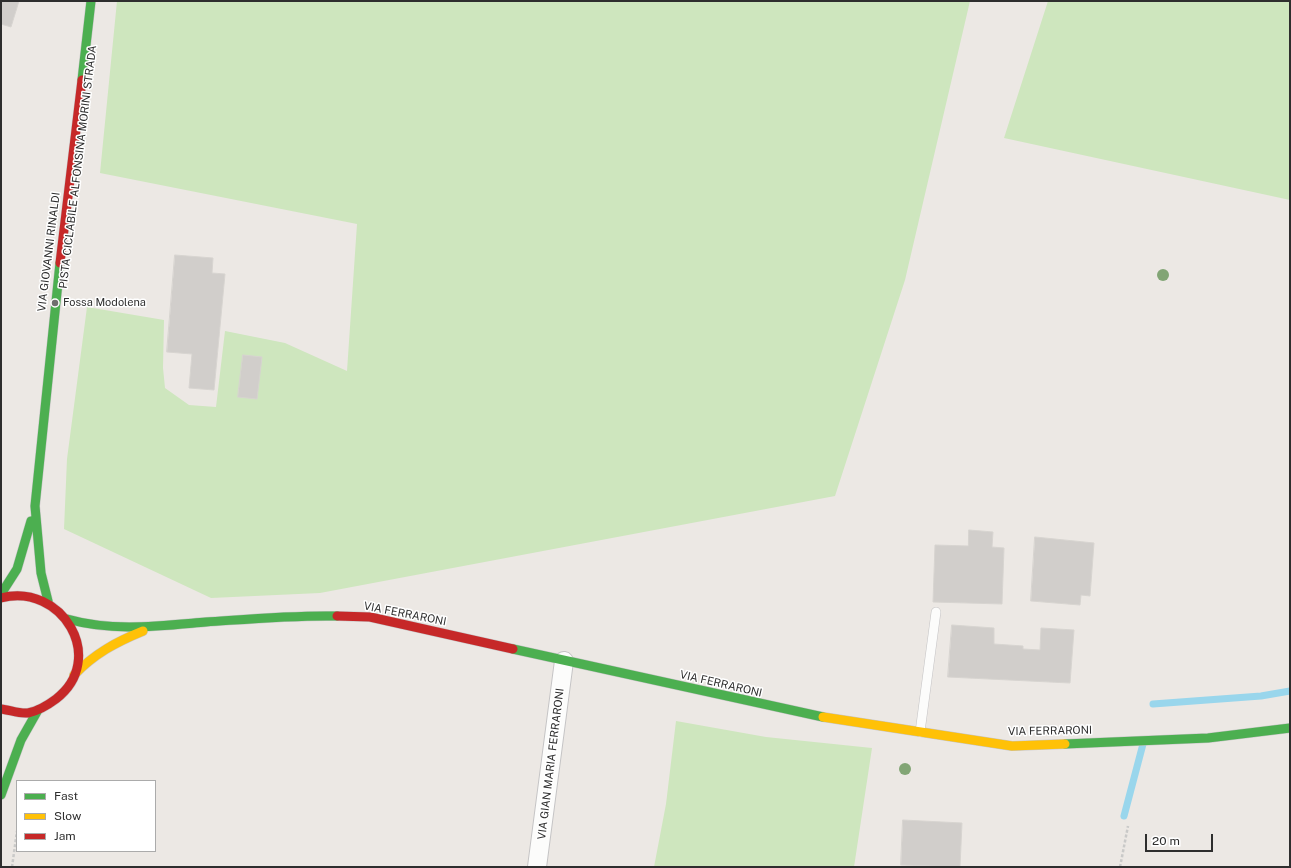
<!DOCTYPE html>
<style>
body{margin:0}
#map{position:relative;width:1291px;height:868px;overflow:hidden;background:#ece8e4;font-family:"Public Sans",sans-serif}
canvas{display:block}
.frame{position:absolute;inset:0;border:2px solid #2e2e2e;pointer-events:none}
.legend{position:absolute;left:16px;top:780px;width:140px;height:72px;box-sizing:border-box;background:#fff;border:1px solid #ababab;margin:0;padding:5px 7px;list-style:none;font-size:12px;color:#2e2e2e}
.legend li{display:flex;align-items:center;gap:8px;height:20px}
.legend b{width:20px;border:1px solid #ababab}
.scale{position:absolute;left:1145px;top:834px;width:68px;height:18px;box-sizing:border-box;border:2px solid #2e2e2e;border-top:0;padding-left:5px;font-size:12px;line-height:14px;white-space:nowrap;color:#2e2e2e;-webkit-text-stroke:3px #fff;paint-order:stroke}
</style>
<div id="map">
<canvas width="1291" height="868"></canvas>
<div class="frame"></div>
<ul class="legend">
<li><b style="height:5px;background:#4caf50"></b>Fast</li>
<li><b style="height:5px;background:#ffc107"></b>Slow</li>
<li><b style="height:5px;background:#c62828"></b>Jam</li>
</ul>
<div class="scale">20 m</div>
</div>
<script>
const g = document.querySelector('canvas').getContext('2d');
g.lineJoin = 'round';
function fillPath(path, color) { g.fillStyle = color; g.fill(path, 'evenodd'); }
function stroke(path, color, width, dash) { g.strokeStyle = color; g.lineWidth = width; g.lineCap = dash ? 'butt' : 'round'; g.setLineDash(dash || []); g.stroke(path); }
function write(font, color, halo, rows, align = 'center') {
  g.font = font + ' "Public Sans",sans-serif'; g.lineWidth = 3; g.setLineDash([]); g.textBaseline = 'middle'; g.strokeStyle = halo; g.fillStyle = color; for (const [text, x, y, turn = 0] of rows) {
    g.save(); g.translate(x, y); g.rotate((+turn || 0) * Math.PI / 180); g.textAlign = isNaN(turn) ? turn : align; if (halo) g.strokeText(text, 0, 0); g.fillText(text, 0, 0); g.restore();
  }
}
fillPath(new Path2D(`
 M117,1H970L905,280L835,496L320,593L211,598L64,529L67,459L87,307L164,320L163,368L165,388L189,405L216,407L225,331L285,343L347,371L357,224L100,173Z
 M1048,1H1290V200L1004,138Z
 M676,721L766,737L872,748L854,867H654L666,804Z`), '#cee6be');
stroke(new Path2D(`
 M1153,704L1261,696L1290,691
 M1124,816L1143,744`), '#99d6ec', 7);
const building = new Path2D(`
 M1,1H19L11,27L1,24Z
 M175,255L213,258L212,273L225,274L214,390L189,388L192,354L167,352Z
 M243,355L262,357L257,399L238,397Z
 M969,530L993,532L992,547L1004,548L1002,604L933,602L935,545L968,546Z
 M1035,537L1094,543L1090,596L1081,595L1080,605L1031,601Z
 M952,625L994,628V644L1023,646V649L1040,650L1041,628L1074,630L1070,683L948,677Z
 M903,820L962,823L960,867L901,865Z`);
fillPath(building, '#d1cecb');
stroke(building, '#d7d4d0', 1);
const lane = new Path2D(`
 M920,732L936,612`);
const street = new Path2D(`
 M537,867L564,661`);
const fast = new Path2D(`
 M82,80L91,1
 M1,594L17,569L31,521
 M48,601L41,573L35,506L60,263
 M67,619C113,632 159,626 206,622C250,619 293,615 337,616
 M513,649L823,717
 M1065,744L1208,738L1290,728
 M1,795L21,740L38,710`);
const slow = new Path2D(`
 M74,675C94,654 116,642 143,631
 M823,717L1012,746L1065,744`);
const jam = new Path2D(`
 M60,263L82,80
 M1,598C62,582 108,659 56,699C48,705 38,711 28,713C19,714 10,710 1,709
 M337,616L370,617L513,649`);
stroke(lane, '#c5c4c5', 10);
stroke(street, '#c5c4c5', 20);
stroke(fast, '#c5c4c5', 10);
stroke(slow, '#c5c4c5', 10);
stroke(jam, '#c5c4c5', 10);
stroke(new Path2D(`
 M12,867L17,831
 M1120,867L1128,826`), '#c9c9c8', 2.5, [3, 2]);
stroke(lane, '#fcfcfb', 9);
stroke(street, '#fcfcfb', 18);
stroke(fast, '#4caf50', 9);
stroke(slow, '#ffc107', 9);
stroke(jam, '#c62828', 9);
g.fillStyle = '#82a575';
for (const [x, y] of [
 [1163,275],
 [905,769]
]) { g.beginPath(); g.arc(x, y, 6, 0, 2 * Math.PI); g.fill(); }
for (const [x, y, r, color] of [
 [55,303,4,"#706f6e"]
]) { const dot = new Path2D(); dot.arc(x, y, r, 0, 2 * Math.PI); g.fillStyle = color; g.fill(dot); stroke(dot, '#fff', 1.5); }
write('11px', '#2e2e2e', '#fff', [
 ["PISTA CICLABILE ALFONSINA MORINI STRADA",78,167,-83],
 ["VIA GIOVANNI RINALDI",49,252,-83],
 ["VIA FERRARONI",405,614,11],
 ["VIA FERRARONI",721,684,13],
 ["VIA FERRARONI",1050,731,-1],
 ["VIA GIAN MARIA FERRARONI",551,764,-83]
]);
write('11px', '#2e2e2e', '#fff', [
 ["Fossa Modolena",63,303]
], 'left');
</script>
